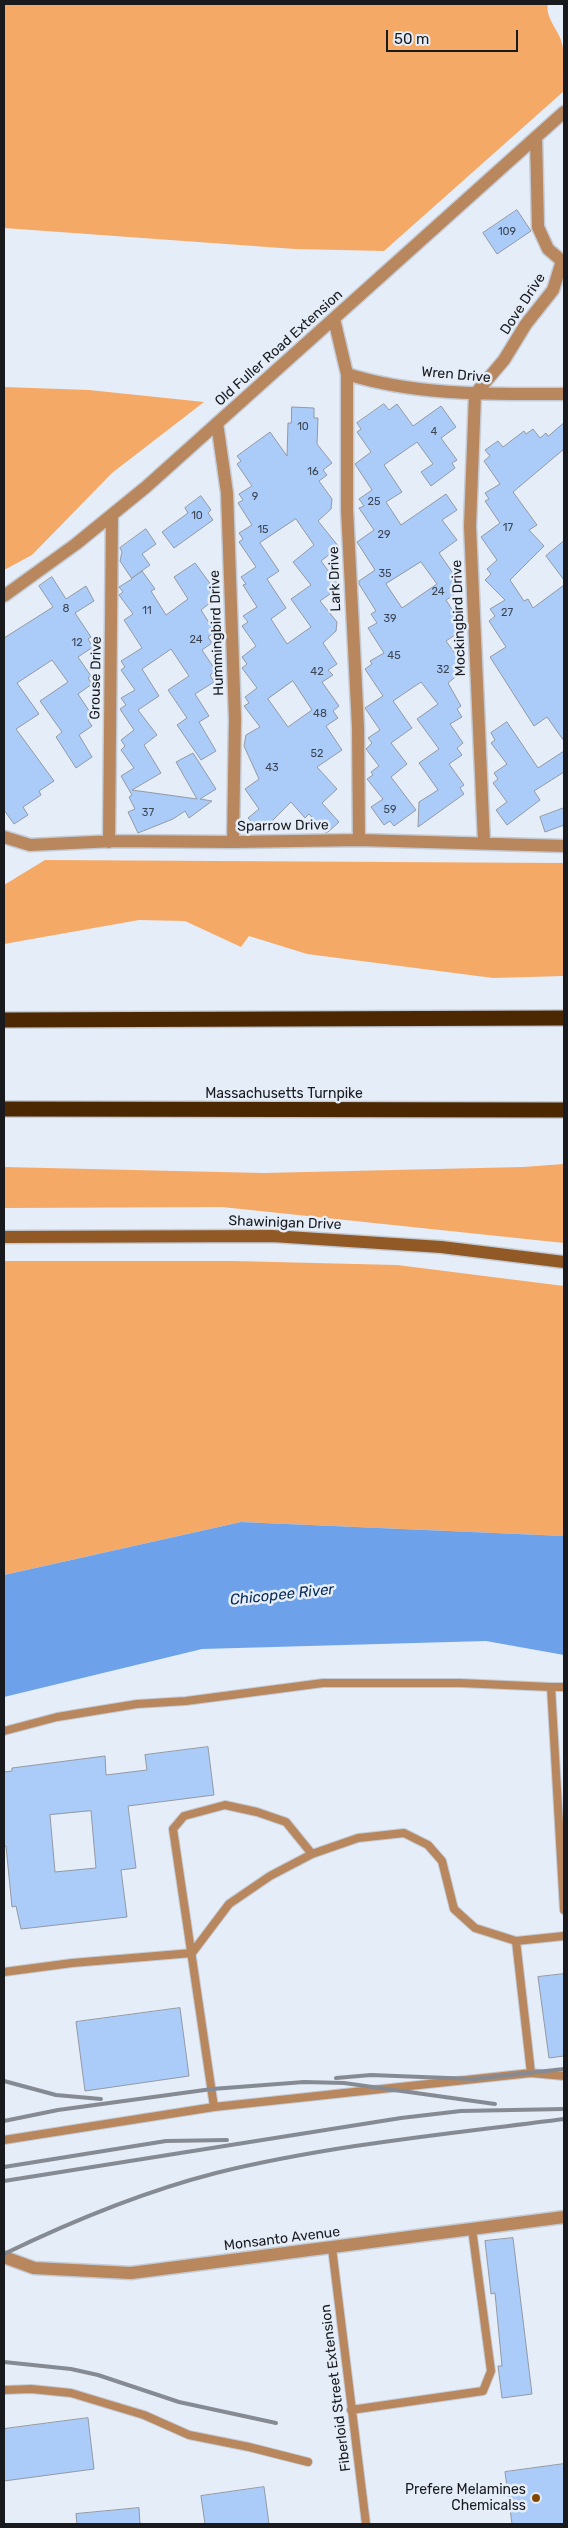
<!DOCTYPE html>
<style>
body{margin:0}
#map{position:relative;width:568px;height:2528px;overflow:hidden;background:#e5edf8;font-family:Rubik,sans-serif}
canvas{display:block}
.frame{position:absolute;inset:0;border:5px solid #181a1e;pointer-events:none}
.scale{position:absolute;left:386px;top:30px;width:132px;height:22px;box-sizing:border-box;border:2px solid #181a1e;border-top:0;padding-left:6px;font-size:15px;line-height:18px;white-space:nowrap;color:#181a1e;-webkit-text-stroke:4px #e5edf8;paint-order:stroke}
</style>
<div id="map">
<canvas width="568" height="2528"></canvas>
<div class="frame"></div>
<div class="scale">50 m</div>
</div>
<script>
const g = document.querySelector('canvas').getContext('2d');
g.lineJoin = 'round';
function fillPath(path, color) { g.fillStyle = color; g.fill(path, 'evenodd'); }
function stroke(path, color, width, dash) { g.strokeStyle = color; g.lineWidth = width; g.lineCap = dash ? 'butt' : 'round'; g.setLineDash(dash || []); g.stroke(path); }
function write(font, color, halo, rows, align = 'center') {
  g.font = font + ' Rubik,sans-serif'; g.lineWidth = 5; g.setLineDash([]); g.textBaseline = 'middle'; g.strokeStyle = halo; g.fillStyle = color; for (const [text, x, y, turn = 0] of rows) {
    g.save(); g.translate(x, y); g.rotate((+turn || 0) * Math.PI / 180); g.textAlign = isNaN(turn) ? turn : align; if (halo) g.strokeText(text, 0, 0); g.fillText(text, 0, 0); g.restore();
  }
}
fillPath(new Path2D(`
 M4,4H548C545,16 557,29 561,40C566,56 564,75 564,91L384,251L295,249L4,228Z
 M4,387L89,390L204,402L112,473L32,555L4,570Z
 M45,860L564,863V976L493,978L307,954L249,936L241,947L185,921L139,920L4,944V885Z
 M564,1164V1243L222,1207L4,1208V1167L263,1173L523,1167Z
 M4,1261H233L397,1265L564,1286V1536L241,1522L4,1575Z`), '#f5a967');
fillPath(new Path2D(`
 M241,1522L564,1536V1655L486,1641L202,1649L4,1697V1575Z`), '#6da2eb');
const building = new Path2D(`
 M517,210L531,231L497,254L483,233Z
 M384,404L389,410L397,404L413,426L441,406L456,427L441,438L457,460L452,463L455,468L431,486L421,472L433,464L417,442L384,465L402,492L386,502L401,525L446,494L457,510L442,520L457,540L439,553L459,582L450,589L454,595L446,600L460,622L454,626L458,633L446,641L462,663L456,668L460,673L448,683L461,706L457,709L462,717L450,724L463,743L457,748L462,755L449,764L464,785L460,788L464,794L418,827L419,802L438,790L419,763L439,749L417,719L438,704L421,682L393,701L412,728L391,743L407,764L391,777L416,810L394,826L390,821L384,825L371,807L383,799L367,779L373,775L371,772L379,766L366,749L372,743L368,738L380,730L365,708L383,696L365,669L372,664L370,661L384,653L368,628L377,623L371,614L376,611L359,584V581L375,570L357,542L374,530L359,508L364,506L359,499L372,490L355,464L371,452L357,432L361,429L357,423ZM421,562L437,584L402,608L386,584Z
 M292,407L314,408V418H318L317,444L332,463L323,470L327,475L319,481L332,499L331,509L318,521L339,547L321,561L340,587L320,601L337,622L336,631L323,643L337,664L328,670L333,675L322,682L339,706L333,711L338,718L326,726L342,750L317,767L337,789L322,803L339,822L328,832H325L309,814L305,818L291,802L261,832L248,818L259,809L245,789L259,779L244,746L246,735L260,727L244,706L249,703L245,697L257,688L242,668L247,664L242,657L256,646L242,626L248,622L243,616L257,607L243,585L246,584L241,577L256,567L239,542L243,539L239,533L252,525L238,503L243,500L239,494L252,486L237,464L241,461L237,456L270,432L287,456L288,423H291ZM296,519L314,545L293,562L311,585L291,599L311,627L287,644L271,619L286,608L267,579L279,571L260,543ZM293,681L312,710L288,727L268,699Z
 M564,423V449L513,492L537,525L529,530L544,546L510,580L524,601L528,599L533,608L564,585V741L547,717L534,726L490,657L506,647L489,621L495,616L490,609L505,600L485,580L491,574L487,569L497,560L481,537L500,523L485,501L489,499L485,493L500,484L484,461L490,456L485,450L498,441L503,447L524,431L526,434L533,429L540,438L546,433L548,436Z
 M201,496L211,510L208,513L213,520L174,548L162,532L188,513L185,508Z
 M146,529L156,544L142,554L150,565L132,578L142,571L155,589L151,591L166,615L188,599L174,577L195,563L217,593L209,599L211,602L201,610L215,632L208,637L212,643L202,650L216,671L210,675L214,682L195,694L209,716L199,722L216,751L201,760L177,725L187,718L168,690L189,676L171,649L142,669L159,696L138,710L157,735L144,745L161,773L132,790L197,799L176,762L193,753L216,789L200,799L212,801L189,818L185,811L173,819L138,833L128,812L135,809L129,797L132,795L121,776L134,768L121,750L125,746L121,740L134,730L120,709L126,705L121,698L135,690L121,670L125,667L121,661L142,648L124,620L133,614L119,595L123,592L119,587L132,579L120,561L122,552L120,548Z
 M564,541V580L546,556Z
 M52,577L66,599L86,586L94,601L75,613L91,637L88,639L93,647L78,657L91,676L88,678L92,684L78,694L93,717L88,720L92,726L79,735L92,757L76,768L56,737L62,732L40,701L68,682L52,660L17,683L39,714L16,729L54,781L39,791L41,795L23,807L28,815L14,824L4,810V638L53,607L39,586Z
 M507,722L538,768L564,751V772L534,791L540,800L507,825L496,810L507,802L493,783L498,779L494,773L507,764L491,743L495,740L491,733Z
 M564,808V825L545,832L540,817Z
 M208,1747L214,1795L128,1806L136,1868L121,1870L127,1917L21,1929L16,1906L12,1907L6,1846H4V1772L12,1771V1768L105,1756L106,1775L147,1770L145,1755ZM91,1811L96,1868L55,1872L50,1815Z
 M564,1974V2056L549,2058L538,1977Z
 M180,2008L189,2076L85,2091L76,2022Z
 M513,2238L532,2394L502,2398L498,2366H502L495,2293L491,2294L485,2241Z
 M88,2418L94,2469L4,2481V2429Z
 M564,2464V2524H512L505,2472Z
 M264,2487L269,2524H205L201,2496Z
 M139,2508L140,2524H77L76,2514Z`);
fillPath(building, '#abccf9');
stroke(building, '#9299a3', 1);
const lane = new Path2D(`
 M551,1687H564
 M4,1731L57,1717L137,1704L186,1701L323,1683H460L551,1687L564,1910
 M516,1941L531,2073L564,2076
 M4,1972L72,1963L192,1953L229,1904L270,1876L312,1854L358,1838L404,1833L428,1845L442,1861L454,1909L475,1928L516,1941L564,1936
 M214,2107L531,2073
 M4,2140L214,2107L173,1829L184,1816L225,1805L257,1812L286,1822L312,1854
 M332,2248L366,2524
 M4,2390L31,2389L71,2393L144,2415L189,2435L249,2447L308,2462
 M351,2410L483,2391L491,2371L472,2229`);
const street = new Path2D(`
 M334,319L347,374V509L358,727L359,840
 M347,374C417,396 492,394 564,394
 M217,423L227,493L235,719L233,842
 M4,596L76,544L146,487L564,112
 M4,837L30,845L114,841L233,842L359,840L564,846
 M109,842L112,515
 M484,842L470,526L475,394L504,360L526,324L553,290L562,261L548,249L538,227L536,137
 M4,2257L34,2268L131,2273L564,2217`);
const secondary = new Path2D(`
 M4,1237L272,1236L441,1247L564,1262`);
const highway = new Path2D(`
 M4,1020L564,1018
 M4,1109L564,1110`);
stroke(lane, '#c4cbd5', 10);
stroke(street, '#c4cbd5', 15);
stroke(secondary, '#c4cbd5', 15);
stroke(highway, '#c4cbd5', 18);
stroke(lane, '#b8875e', 8);
stroke(street, '#b8875e', 12);
stroke(secondary, '#915925', 12);
stroke(highway, '#4c2802', 15);
stroke(new Path2D(`
 M336,2078L371,2075L474,2079L564,2069
 M4,2081L56,2095L101,2099
 M4,2121L58,2110L212,2089L304,2082L344,2083L495,2104
 M4,2167L166,2141L227,2140
 M4,2181L401,2118L461,2111L564,2109
 M4,2254C72,2221 142,2192 216,2173C330,2145 448,2134 564,2119
 M4,2362L71,2369L98,2375L179,2402L276,2423`), '#868b93', 4);
for (const [x, y, r, color] of [
 [536,2498,5,"#824700"]
]) { const dot = new Path2D(); dot.arc(x, y, r, 0, 2 * Math.PI); g.fillStyle = color; g.fill(dot); stroke(dot, '#e5edf8', 2); }
write('11px', '#3d4655', null, [
 ["109",507,232],
 ["10",303,427],
 ["4",434,432],
 ["16",313,472],
 ["9",255,497],
 ["25",374,502],
 ["10",197,516],
 ["17",508,528],
 ["15",263,530],
 ["29",384,535],
 ["35",385,574],
 ["24",438,592],
 ["8",66,609],
 ["11",147,611],
 ["27",507,613],
 ["39",390,619],
 ["24",196,640],
 ["12",77,643],
 ["45",394,656],
 ["32",443,670],
 ["42",317,672],
 ["48",320,714],
 ["52",317,754],
 ["43",272,768],
 ["59",390,810],
 ["37",148,813]
]);
write('14px', '#181a1e', '#e5edf8', [
 ["Dove Drive",523,304,-57],
 ["Old Fuller Road Extension",279,348,-42],
 ["Wren Drive",456,375,5],
 ["Lark Drive",335,579,-92],
 ["Mockingbird Drive",459,618,-92],
 ["Hummingbird Drive",217,633,-92],
 ["Grouse Drive",96,678,-89],
 ["Sparrow Drive",283,826,-1],
 ["Massachusetts Turnpike",284,1094],
 ["Shawinigan Drive",285,1223,2],
 ["Monsanto Avenue",282,2239,-7],
 ["Fiberloid Street Extension",336,2388,-97]
]);
write('14px', '#181a1e', '#e5edf8', [
 ["Prefere Melamines",526,2490],
 ["Chemicalss",526,2506]
], 'right');
write('italic 15px', '#042956', '#e5edf8', [
 ["Chicopee River",282,1595,-6]
]);
</script>
